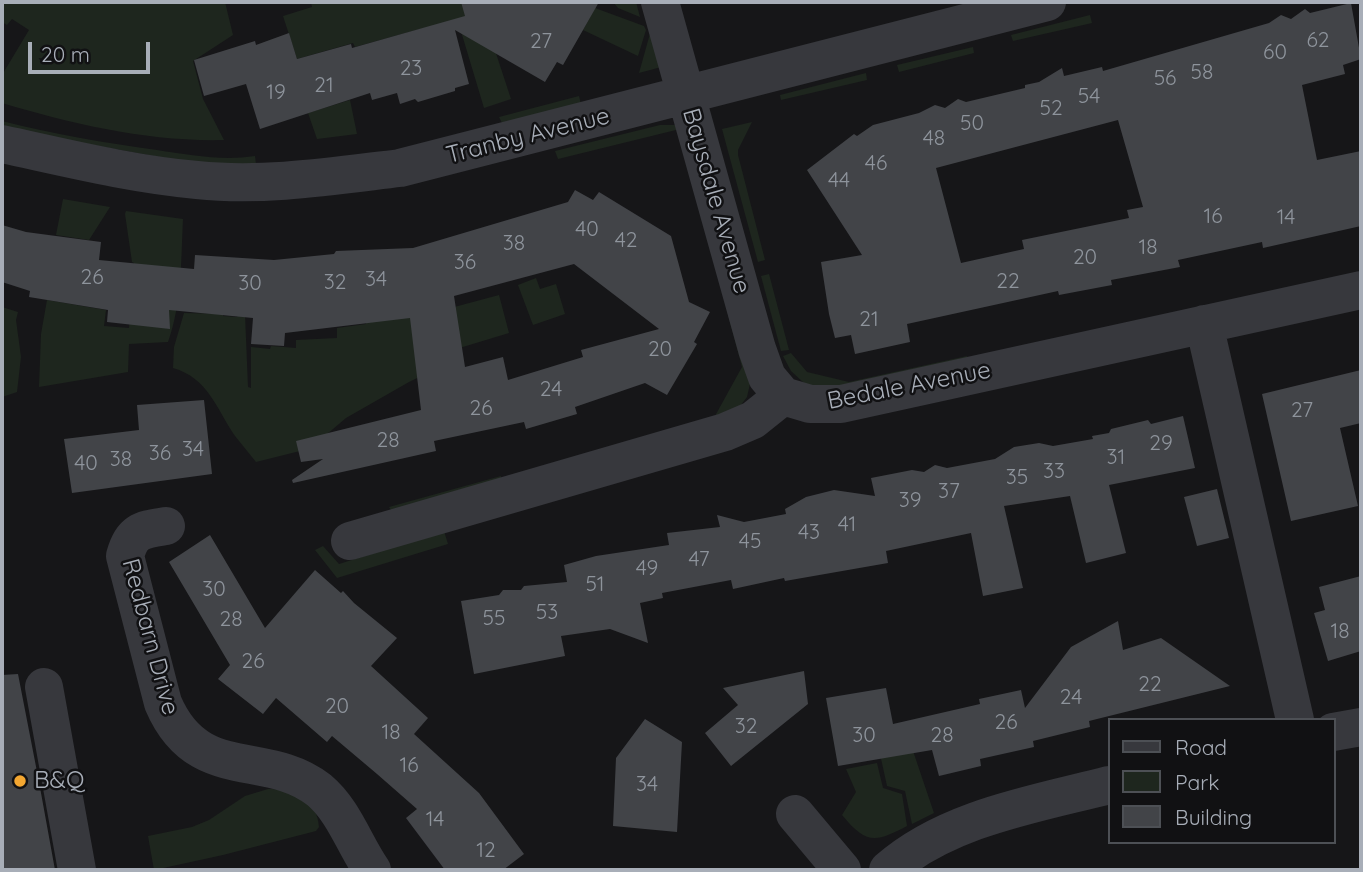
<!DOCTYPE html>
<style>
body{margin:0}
#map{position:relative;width:1363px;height:872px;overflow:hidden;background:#161618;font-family:Quicksand,sans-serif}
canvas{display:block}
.frame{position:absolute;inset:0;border:4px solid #a8aeb8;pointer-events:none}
.legend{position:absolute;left:1108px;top:718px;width:228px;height:126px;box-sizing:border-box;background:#111113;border:2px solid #4d5055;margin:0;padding:9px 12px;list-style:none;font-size:21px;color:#a8aeb8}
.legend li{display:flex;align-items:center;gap:14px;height:35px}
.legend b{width:35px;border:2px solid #4d5055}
.scale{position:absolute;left:28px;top:42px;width:122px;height:32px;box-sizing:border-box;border:4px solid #a8aeb8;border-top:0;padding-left:9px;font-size:21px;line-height:24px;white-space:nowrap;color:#a8aeb8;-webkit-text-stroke:5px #111113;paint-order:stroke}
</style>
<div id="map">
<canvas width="1363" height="872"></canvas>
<div class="frame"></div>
<ul class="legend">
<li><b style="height:9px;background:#37383d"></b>Road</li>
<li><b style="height:19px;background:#1e261e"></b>Park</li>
<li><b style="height:19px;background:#424448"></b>Building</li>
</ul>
<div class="scale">20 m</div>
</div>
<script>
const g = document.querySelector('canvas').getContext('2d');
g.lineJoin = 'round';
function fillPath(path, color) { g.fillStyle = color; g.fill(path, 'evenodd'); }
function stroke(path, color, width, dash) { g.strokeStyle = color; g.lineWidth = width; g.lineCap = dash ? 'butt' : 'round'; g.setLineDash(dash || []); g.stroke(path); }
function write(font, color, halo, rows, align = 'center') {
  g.font = font + ' Quicksand,sans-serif'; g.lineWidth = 5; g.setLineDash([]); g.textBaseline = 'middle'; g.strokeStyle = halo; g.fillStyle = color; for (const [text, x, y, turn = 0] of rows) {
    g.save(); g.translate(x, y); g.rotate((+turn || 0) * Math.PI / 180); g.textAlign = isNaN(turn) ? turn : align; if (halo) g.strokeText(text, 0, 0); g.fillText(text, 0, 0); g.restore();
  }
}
fillPath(new Path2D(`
 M2,2H225L233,35L193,61L203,99L224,140C150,142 72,124 2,103V75L29,30L12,19L7,25L2,22Z
 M311,2H512L515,12L488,29L511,99L484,108L460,28L420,29L355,47L353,43L297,59L283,16L312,7Z
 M613,2H636L640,17L618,8Z
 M595,8L644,26L646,30L638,56L583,30Z
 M1090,15L1092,23L1013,41L1011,35Z
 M651,30L665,66L639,73Z
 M973,47L974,53L899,72L897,65Z
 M866,73L867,80L781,100L780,95Z
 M579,96L581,104L502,123L499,117Z
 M350,100L357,134L317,139L308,113Z
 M2,121C53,134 105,143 157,150C189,155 223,161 255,156L256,164H199L2,129Z
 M752,122L738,150V155L765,260L758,262L722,129Z
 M660,125H675L680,129L558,159L555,151Z
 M63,199L110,207L89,240L56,235Z
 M126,211L183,219C181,260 182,303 168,342L129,344L128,372L39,387L41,334L47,300L106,310L104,326L129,328L134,263L132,262L125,214Z
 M769,274L789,350L781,351L761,276Z
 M536,278L540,289L556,284L565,314L533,325L518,285Z
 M499,295L509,333L443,353L446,364L409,382L346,418L320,440L300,451L256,462C249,453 242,445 235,436C216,408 208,378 173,368L174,347L184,313L223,314V316L237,317L238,314H245L248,387L251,388V347L270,349L271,346L296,348V340L337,338V328L366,324L367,317L432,313Z
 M723,296L752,375L747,397L737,410L715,416L742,367Z
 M2,307L18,312L16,320L21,357L17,392L2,397Z
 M791,353L807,372L849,382L967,356V363L830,391L805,384L791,371L783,356Z
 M501,476V483L393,513L389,507Z
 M444,531L448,544L337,578L315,550L323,546L339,564Z
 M911,745L934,813L912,824L905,791L887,786L880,754Z
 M877,763L883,788L902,794L907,826C875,843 866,844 842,815L856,792L846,769Z
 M268,789C294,789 317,798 319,827L316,831L223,855L154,870L148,836L192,827L209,820L245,796Z`), '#1e261e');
fillPath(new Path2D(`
 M461,2H599L563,65L557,62L545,82L455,30L469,84L455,88V91L418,102L415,99L400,104L397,93L372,100L370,93L260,129L246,84L204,96L194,60L255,41L256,45L289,33L297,59L351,44L352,48L465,16Z
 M1351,3L1361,59L1343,65L1345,74L1302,85L1317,160L1361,151V226L1263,248L1262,242L1178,260L1180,267L1111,280L1112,285L1059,295L1058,291L907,324L910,342L855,354L851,335L835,338L829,314L821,262L862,255L807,170L854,134L857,136L873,125L919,113L935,105L945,108L958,99L966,102L1025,88V85L1039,82L1062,68L1064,76L1102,67L1103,71L1269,23L1281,15L1291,19L1305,9L1310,13ZM1118,120L1143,207L1127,210L1129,218L1022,240L1024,249L961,263L936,168Z
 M575,190L593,200L599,192L671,236L689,302L710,312L694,342L697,344L667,395L645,383L575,407L577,414L526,429L524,422L434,441L436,451L293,483L292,480L323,459L301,462L296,441L421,410L410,318L285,333L284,346L251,344L253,318L169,310L170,329L107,322L108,310L29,297L30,291L2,282V225L26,232L101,242L99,260L194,269L195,255L274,260L334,254L336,251L413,248L568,202ZM574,264L659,329L581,350L583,357L508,380L503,357L465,367L454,296Z
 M1361,370V423L1340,428L1358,506L1291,521L1262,394Z
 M204,400L212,474L72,493L64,439L139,430L137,405Z
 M1183,416L1195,468L1109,485L1126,553L1086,563L1070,496L1004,506L1023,588L983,596L971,533L886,551L888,563L785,581L784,578L733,589L731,580L662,593L663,598L640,603L648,643L610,629L561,636L565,656L474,674L461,601L499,595L503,590H521L524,586L567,582L564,565L596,556L669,545L667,533L720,527L717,515L744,522L786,514L785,509L806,497L834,490L875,496L871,478L912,470L924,472L935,465L947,468L995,459L1014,447L1039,443L1053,446L1093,439L1092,436L1109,433L1111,429L1148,420L1151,424Z
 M1217,489L1229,538L1197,546L1184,497Z
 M210,535L265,628L315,570L341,593L343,591L354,603L397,638L371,666L428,718L414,734L479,793L524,854L503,870H445L406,818L417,809L377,774L332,736L327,742L276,698L263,714L218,679L230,665L169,562Z
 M1361,576V651L1328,661L1314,613L1325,610L1319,587Z
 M1118,621L1123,650L1161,638L1230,686L1089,721L1090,727L1033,741L1034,747L980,759L981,766L939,776L932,750L838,766L826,698L886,688L893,724L980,704L979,699L1021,690L1025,708L1071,647Z
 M804,671L808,704L731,766L705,733L738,705L723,688Z
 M18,674L39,782L55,870H2V675Z
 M645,719L682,742L677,832L613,826L616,758Z`), '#424448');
stroke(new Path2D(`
 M660,2L757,349L767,377L783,396
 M2,144C67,158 131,174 197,180C265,187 333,176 400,168L1047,2
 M1204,324L1295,720
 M783,396L810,404H841L1361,290
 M166,526C142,530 132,530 125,556L163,703C198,785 265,748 319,790C344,811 354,844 372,870
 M350,541L725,432L753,420L783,396
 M44,687L77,870
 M1333,732L1361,727
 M795,814L842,870
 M888,870C947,818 1035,804 1109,785`), '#37383d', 38);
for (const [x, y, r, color] of [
 [20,781,7,"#f4a731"]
]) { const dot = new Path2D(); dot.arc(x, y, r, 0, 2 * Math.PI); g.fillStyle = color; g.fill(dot); stroke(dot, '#111113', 2.5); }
write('21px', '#8e949c', null, [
 ["62",1318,41],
 ["27",541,42],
 ["60",1275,53],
 ["23",411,69],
 ["58",1202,73],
 ["56",1165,79],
 ["21",324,86],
 ["19",276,93],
 ["54",1089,97],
 ["52",1051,109],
 ["50",972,124],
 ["48",934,139],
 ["46",876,164],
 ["44",839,181],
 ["16",1213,217],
 ["14",1286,218],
 ["40",587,230],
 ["42",626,241],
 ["38",514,244],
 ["18",1148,248],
 ["20",1085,258],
 ["36",465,263],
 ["26",92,278],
 ["34",376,280],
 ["22",1008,282],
 ["32",335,283],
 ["30",250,284],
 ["21",869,320],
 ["20",660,350],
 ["24",551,390],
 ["26",481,409],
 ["27",1302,411],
 ["28",388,441],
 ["29",1161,444],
 ["34",193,450],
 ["36",160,454],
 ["31",1116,458],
 ["38",121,460],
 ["40",86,464],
 ["33",1054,472],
 ["35",1017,478],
 ["37",949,492],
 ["39",910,501],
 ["41",847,525],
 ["43",809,533],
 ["45",750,542],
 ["47",699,560],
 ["49",647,569],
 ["51",595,585],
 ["30",214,590],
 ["53",547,613],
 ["55",494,619],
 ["28",231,620],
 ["18",1340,632],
 ["26",253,662],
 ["22",1150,685],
 ["24",1071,698],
 ["20",337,707],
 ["26",1006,723],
 ["32",746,727],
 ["18",391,733],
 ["30",864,736],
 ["28",942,736],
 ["16",409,766],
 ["34",647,785],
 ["14",435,820],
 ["12",486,851]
]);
write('24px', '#a8aeb8', '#111113', [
 ["Tranby Avenue",528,136,-14],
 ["Baysdale Avenue",716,201,74],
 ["Bedale Avenue",909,386,-11],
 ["Redbarn Drive",150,637,75]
]);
write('24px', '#a8aeb8', '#111113', [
 ["B&Q",34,781]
], 'left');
</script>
